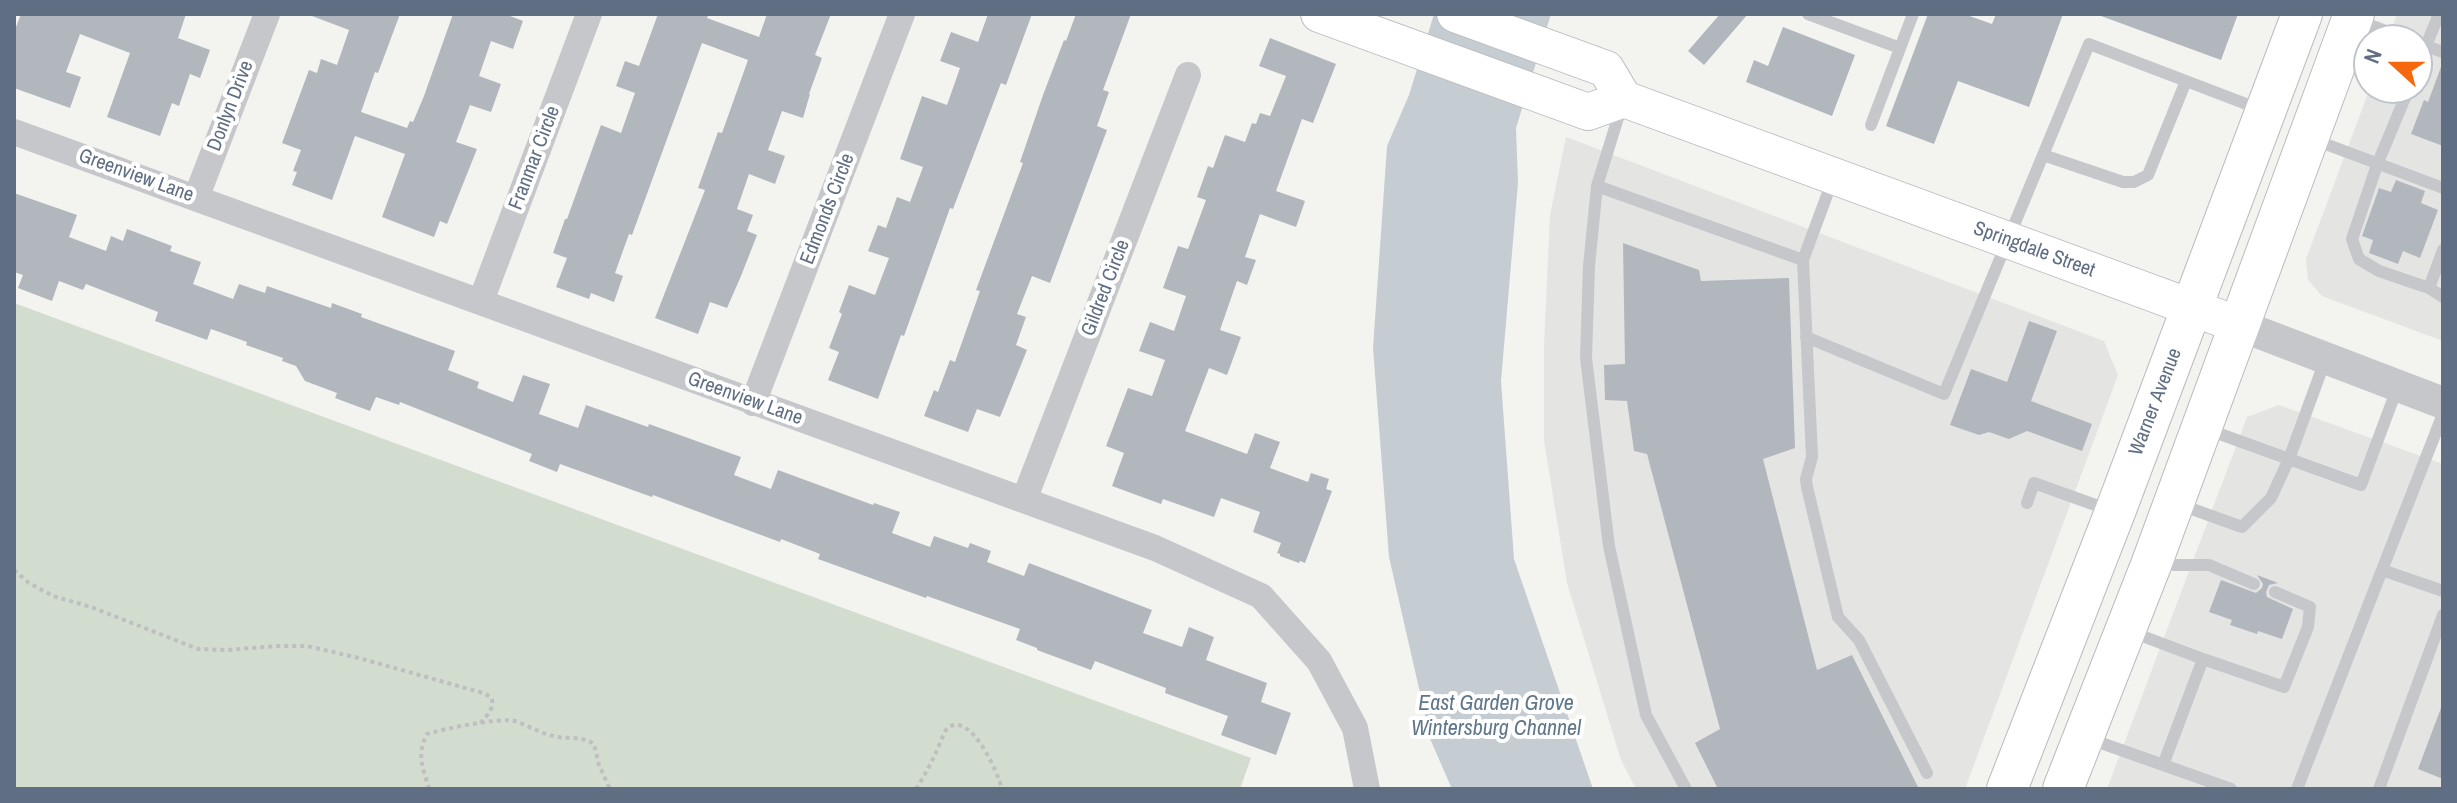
<!DOCTYPE html>
<style>
body{margin:0}
#map{position:relative;width:2457px;height:803px;overflow:hidden;background:#f3f4ef;font-family:"Archivo Narrow",sans-serif}
canvas{display:block}
.frame{position:absolute;inset:0;border:16px solid #606e83;pointer-events:none}
.north{position:absolute;left:2353px;top:24px;width:80px;height:80px;box-sizing:border-box;background:#fff;border:2px solid #bfc5cd;border-radius:50%;rotate:291deg;font-size:22px;font-weight:700;line-height:32px;text-align:center;color:#606e83}
.north::after{content:'';display:block;margin:auto;width:28px;height:36px;background:#f5680e;clip-path:polygon(50% 0,100% 100%,50% 72%,0 100%)}
</style>
<div id="map">
<canvas width="2457" height="803"></canvas>
<div class="frame"></div>
<div class="north">N</div>
</div>
<script>
const g = document.querySelector('canvas').getContext('2d');
g.lineJoin = 'round';
function fillPath(path, color) { g.fillStyle = color; g.fill(path, 'evenodd'); }
function stroke(path, color, width, dash) { g.strokeStyle = color; g.lineWidth = width; g.lineCap = dash ? 'butt' : 'round'; g.setLineDash(dash || []); g.stroke(path); }
function write(font, color, halo, rows, align = 'center') {
  g.font = font + ' "Archivo Narrow",sans-serif'; g.lineWidth = 8; g.setLineDash([]); g.textBaseline = 'middle'; g.strokeStyle = halo; g.fillStyle = color; for (const [text, x, y, turn = 0] of rows) {
    g.save(); g.translate(x, y); g.rotate((+turn || 0) * Math.PI / 180); g.textAlign = isNaN(turn) ? turn : align; if (halo) g.strokeText(text, 0, 0); g.fillText(text, 0, 0); g.restore();
  }
}
fillPath(new Path2D(`
 M2397,14H2443V341L2322,296L2308,280L2306,259L2370,88H2417V40H2388Z
 M1566,137L2104,341L2118,375L1965,789H1636L1621,760L1567,583L1544,440V345L1550,215Z
 M2279,405L2443,464V789H2107L2247,417Z`), '#e4e4e3');
fillPath(new Path2D(`
 M14,303L1251,758L1240,789H14Z`), '#d2dccf');
fillPath(new Path2D(`
 M1434,14H1551L1516,128L1518,183L1501,381L1514,559L1593,789H1452L1431,741L1389,557L1373,348L1387,146L1409,95Z`), '#c5cdd3');
fillPath(new Path2D(`
 M21,14H186L178,38L210,50L200,78L190,74L179,106L172,103L160,136L107,117L130,53L80,34L66,72L81,77L70,108L14,88V32Z
 M313,14H400L378,73L375,72L361,112L407,128L410,121L413,122L424,96L453,14H505L523,21L513,49L491,41L479,76L501,84L491,112L470,105L456,142L477,149L447,224L440,221L434,237L382,217L405,154L355,136L332,200L292,185L297,172L293,171L301,150L282,143L309,70L317,73L321,59L337,65L349,30L312,16Z
 M658,14H709L707,18L759,37L767,14H831L815,55L822,58L809,94H810L803,118L782,111L768,150L785,156L775,184L749,174L737,209L753,215L747,231L757,235L741,276L727,308L710,302L698,334L655,318L705,190L698,188L718,132L722,133L748,60L702,43L632,235L629,234L615,273L623,276L614,302L591,293L589,299L556,287L567,258L553,253L565,219H567L601,125L621,133L635,93L616,86L625,61L639,66Z
 M988,14H1032L1006,85L1001,83L953,209L950,208L904,336L901,335L878,399L828,380L839,352L829,348L842,314L839,312L849,285L875,295L889,258L868,251L878,225L886,228L897,197L910,202L923,167L900,159L922,96L947,105L960,68L940,61L951,32L978,42Z
 M1076,14H1131L1103,90L1109,92L1097,126L1107,130L1050,283L1032,276L1017,314L1026,317L1016,345L1027,350L1000,417L977,409L968,432L924,416L934,390L938,392L950,360L955,362L980,291L976,290L1023,163L1020,162L1043,95L1064,40L1066,41Z
 M1720,14H1748L1704,65L1688,51Z
 M1928,14H1964L1992,24L1996,14H2063L2029,107L1958,81L1934,144L1886,126Z
 M2102,14H2238L2221,60L2101,16Z
 M1783,27L1855,55L1832,116L1746,82L1754,60L1768,66Z
 M1270,38L1336,64L1313,123L1302,119L1276,191L1305,201L1296,227L1260,214L1245,257L1256,260L1247,285L1237,281L1220,330L1241,337L1227,375L1209,368L1185,431L1247,454L1255,433L1280,442L1270,468L1308,482L1311,473L1329,479L1326,489L1332,491L1305,563L1300,561L1299,563L1280,556V554L1277,553L1281,543L1253,532L1260,512L1221,498L1214,517L1163,499L1161,504L1112,486L1124,453L1106,446L1128,388L1152,396L1165,360L1139,351L1150,322L1174,331L1186,296L1163,288L1178,246L1188,249L1206,200L1197,197L1208,166L1213,168L1225,135L1245,142L1252,123L1256,124L1260,113L1270,116L1286,76L1259,66Z
 M2441,67H2443V146L2411,134L2424,100L2428,102Z
 M2396,180L2425,191L2421,203L2438,210L2420,258L2403,251L2398,264L2369,253L2373,240L2362,236L2379,188L2391,192Z
 M14,193L77,215L69,237L106,251L111,236L123,241L127,229L172,246L170,251L201,262L193,284L233,299L239,284L265,293L267,286L331,308L332,303L362,314L361,317L455,351L448,370L479,382L477,388L513,402L523,375L550,384L539,414L578,428L586,405L648,427L649,424L741,457L734,475L771,489L778,470L873,505L874,503L900,512L892,533L930,547L934,536L968,548L970,543L991,551L987,562L1024,576L1029,563L1152,610L1143,633L1182,647L1189,627L1214,637L1206,660L1267,683L1261,702L1291,713L1276,755L1221,735L1228,716L1165,693L1166,688L1095,661L1091,670L1037,650V648L1016,640L1020,629L927,596L926,598L818,559L820,554L781,539L780,542L653,495L652,497L560,464L557,472L529,461L532,454L400,402L399,405L376,397L370,411L335,398L337,393L305,381L296,366L282,361L283,358L246,345L247,342L211,329L207,340L155,321L158,312L86,284L83,290L59,281L52,301L18,288L23,275L14,272Z
 M1623,243L1699,270L1701,281L1789,278L1795,448L1763,459L1817,670L1852,655L1919,789H1718L1695,743L1720,729L1647,454L1634,451L1627,401L1605,400L1604,365L1625,364Z
 M2029,321L2057,331L2031,401L2092,424L2082,451L2027,431L2009,439L1989,432L1979,435L1950,425L1971,369L2007,382Z
 M2257,575L2278,583L2269,585L2266,592L2267,597L2293,609L2282,639L2258,631L2257,634L2230,625L2232,620L2209,612L2221,580L2256,593L2262,588L2263,584Z
 M2441,708L2443,709V779L2418,769Z`), '#b2b7bd');
const secondary = new Path2D(`
 M1319,14L1588,112L1624,99
 M1455,14L1606,69L1624,99L2239,325`);
const primary = new Path2D(`
 M2007,789L2115,512L2302,14
 M2063,789L2151,565L2354,14`);
stroke(secondary, '#b9bcc1', 38);
stroke(primary, '#b9bcc0', 42);
stroke(new Path2D(`
 M14,570L29,583L53,596L91,607L198,649L227,650L277,646H307L359,658L483,693L491,697C496,708 486,716 480,724
 M429,789C423,767 416,755 427,734C442,729 502,717 515,721C529,726 542,734 557,737C571,739 582,736 594,744L599,765L610,789
 M916,789C927,772 935,756 942,738C944,734 945,730 949,727C972,713 998,773 1002,789`), '#bebfc1', 4, [4, 4]);
stroke(new Path2D(`
 M1808,14L1900,48
 M2357,20L2410,40
 M2420,44L2443,52
 M2417,68L2439,14
 M2409,88L2377,165L2352,239L2359,259L2379,271L2429,288L2443,250
 M1621,108L1597,186L1589,266L1586,358L1609,546L1646,715L1686,789
 M1871,125L1913,14
 M2312,139L2443,188
 M2043,155L2123,182H2134L2148,175L2186,81
 M1833,179L1803,260L1812,457L1806,479L1807,487L1838,617L1859,640L1927,773
 M1597,186L1803,260
 M2429,288L2443,297
 M1806,337L1944,394L2089,44L2262,110
 M2326,358L2289,459L2361,485L2398,386
 M2443,414L2382,570L2443,591
 M2027,503L2034,483L2112,511
 M2181,505L2242,527L2271,498L2289,459L2206,429
 M2157,565H2209L2254,584
 M2129,631L2203,659L2163,765
 M2203,659L2284,687L2308,627L2310,607L2275,592
 M2087,738L2231,789
 M2297,789L2382,570
 M2379,789L2443,615`), '#c5c7cb', 12);
stroke(new Path2D(`
 M14,132L1155,548L1261,596L1319,661L1355,728L1367,789
 M196,198L267,14
 M481,301L589,14
 M753,403L902,14
 M1024,500L1188,75`), '#c5c7cb', 26);
stroke(new Path2D(`
 M2239,325L2443,403`), '#c5c7cb', 32);
stroke(secondary, '#fff', 36);
stroke(primary, '#fff', 40);
write('20px', '#606e83', '#fff', [
 ["Donlyn Drive",231,106,-69],
 ["Franmar Circle",535,158,-69],
 ["Greenview Lane",136,176,20],
 ["Edmonds Circle",828,209,-69],
 ["Springdale Street",2034,250,20],
 ["Gildred Circle",1106,288,-69],
 ["Greenview Lane",745,399,20],
 ["Warner Avenue",2156,402,-69]
]);
write('italic 22px', '#5f7789', '#fff', [
 ["East Garden Grove",1496,704],
 ["Wintersburg Channel",1496,729]
]);
</script>
